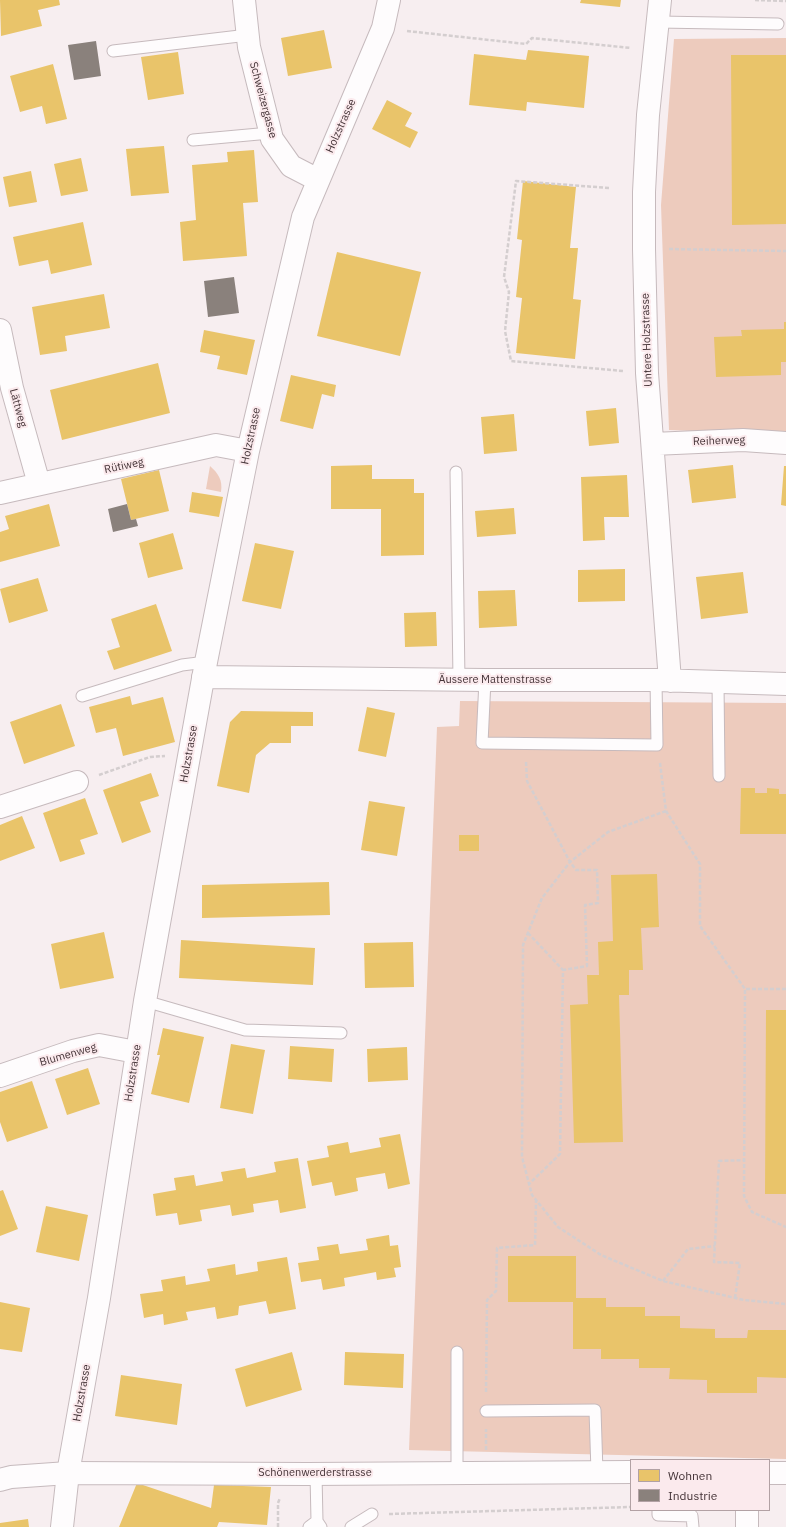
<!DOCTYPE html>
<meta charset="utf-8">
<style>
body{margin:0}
#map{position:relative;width:786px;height:1527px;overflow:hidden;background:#f7eef0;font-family:"IBM Plex Sans",sans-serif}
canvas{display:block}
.legend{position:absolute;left:630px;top:1459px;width:140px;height:52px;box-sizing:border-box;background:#fbeaed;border:1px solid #b2a1a4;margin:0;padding:5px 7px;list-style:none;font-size:12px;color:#443337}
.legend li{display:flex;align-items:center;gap:8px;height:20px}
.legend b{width:20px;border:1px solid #b2a1a4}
</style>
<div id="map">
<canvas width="786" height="1527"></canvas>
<ul class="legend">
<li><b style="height:11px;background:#e9c46a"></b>Wohnen</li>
<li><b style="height:11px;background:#8a817c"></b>Industrie</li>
</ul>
</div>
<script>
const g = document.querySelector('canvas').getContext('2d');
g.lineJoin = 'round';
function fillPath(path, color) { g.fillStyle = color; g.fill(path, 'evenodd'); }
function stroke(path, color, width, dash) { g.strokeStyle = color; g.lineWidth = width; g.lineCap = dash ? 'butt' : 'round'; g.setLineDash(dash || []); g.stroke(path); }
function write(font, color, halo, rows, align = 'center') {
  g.font = font + ' "IBM Plex Sans",sans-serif'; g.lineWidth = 4; g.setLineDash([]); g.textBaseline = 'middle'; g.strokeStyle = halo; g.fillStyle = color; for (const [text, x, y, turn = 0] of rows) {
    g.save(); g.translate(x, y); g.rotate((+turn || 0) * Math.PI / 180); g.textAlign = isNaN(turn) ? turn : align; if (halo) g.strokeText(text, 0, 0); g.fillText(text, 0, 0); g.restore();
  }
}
fillPath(new Path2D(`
 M786,38V435L669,430L661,205L674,39Z
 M210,466C218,473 223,480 221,492L206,489Z
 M460,701L786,703V1459L409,1450L437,727L459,726Z`), '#edcbbd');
fillPath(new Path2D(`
 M0,0H59L60,5L38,10L42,26L1,36Z
 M581,0H621L620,7L580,3Z
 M324,30L332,68L288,76L281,38Z
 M528,50L589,56L584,108L527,102L526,111L469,105L474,54L526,60Z
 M178,52L184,94L148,100L141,57Z
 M731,55H786V224L732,225Z
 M53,64L67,119L46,124L42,106L20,112L10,76Z
 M387,100L412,113L405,126L418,132L410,148L372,129Z
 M164,146L169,193L131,196L126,149Z
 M254,150L258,202L243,203L247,256L183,261L180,222L196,220L192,165L228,162L227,152Z
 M81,158L88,191L61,196L54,164Z
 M31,171L37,202L9,207L3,177Z
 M523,181L576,187L570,248H578L573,299L581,300L575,359L516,353L522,298L516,297L522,240L517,239Z
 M83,222L92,265L51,274L48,260L19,266L13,237Z
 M337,252L421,272L400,356L317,336Z
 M104,294L110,328L65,336L67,351L40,355L32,307Z
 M784,322H786V362H781V375L716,377L714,337L742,336L741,330L784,329Z
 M204,330L255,340L247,375L217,369L220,356L200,352Z
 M158,363L170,413L62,440L50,390Z
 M291,375L336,385L334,397L322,394L313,429L280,421Z
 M616,408L619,443L589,446L586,411Z
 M514,414L517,451L484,454L481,417Z
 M372,465V479H414V493H424V555L381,556V509H331V466Z
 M733,465L736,498L692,503L688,470Z
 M784,466H786V506L781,505Z
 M159,470L169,511L131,520L121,479Z
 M627,475L629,517H604L605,540L583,541L581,477Z
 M192,492L223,497L219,517L189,512Z
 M49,504L60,546L0,562V532L9,529L5,516Z
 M514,508L516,534L477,537L475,511Z
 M173,533L183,569L148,578L139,543Z
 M255,543L294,551L281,609L242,601Z
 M625,569V601L578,602V570Z
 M743,572L748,613L701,619L696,577Z
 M38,578L48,611L9,623L0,589Z
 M515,590L517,626L479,628L478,591Z
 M156,604L172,651L114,670L107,651L120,647L111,619Z
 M436,612L437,646L405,647L404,613Z
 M130,696L132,705L163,697L175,742L123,756L116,728L96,733L89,707Z
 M61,704L75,746L24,764L10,722Z
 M367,707L395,713L386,757L358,751Z
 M241,711L313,712V726H291V743H270L256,755L249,793L217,786L230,722Z
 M151,773L159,796L140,802L151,832L122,843L103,790Z
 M741,788H755V793H767V788L779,789V794H786V834H740Z
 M85,798L98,834L80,840L85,854L60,862L43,813Z
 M369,801L405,807L397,856L361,850Z
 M22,816L35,848L0,861V825Z
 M459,835H479V851H459Z
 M657,874L659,927L641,928L643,970H629V995H619L623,1142L574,1143L570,1005L588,1004L587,975H599L598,942L613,941L611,875Z
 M329,882L330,915L202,918V885Z
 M104,932L114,978L60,989L51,944Z
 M181,940L315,948L313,985L179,978Z
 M413,942L414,987L365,988L364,943Z
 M766,1010H786V1194H765Z
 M163,1028L204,1037L189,1103L151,1094L160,1055H157Z
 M231,1044L265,1050L253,1114L220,1108Z
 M290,1046L334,1049L332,1082L288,1079Z
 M407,1047L408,1080L368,1082L367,1049Z
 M88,1068L100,1104L67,1115L55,1079Z
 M32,1081L48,1128L7,1142L0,1122V1092Z
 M400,1134L410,1184L388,1189L385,1173L356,1178L358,1191L335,1196L332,1182L312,1186L307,1161L329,1157L327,1146L348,1142L350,1153L381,1147L379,1138Z
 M298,1158L306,1208L280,1213L278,1200L253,1204L254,1212L232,1216L230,1205L200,1210L202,1221L179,1225L177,1213L156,1216L153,1194L176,1190L174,1178L194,1175L196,1186L223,1181L221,1172L245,1168L247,1178L276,1172L274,1162Z
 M3,1190L18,1229L0,1236V1191Z
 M46,1206L88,1215L79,1261L36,1252Z
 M389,1235L390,1246L398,1245L401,1267L394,1268L396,1277L377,1280L376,1272L344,1278L345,1286L323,1290L321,1279L301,1282L298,1263L319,1260L317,1247L338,1244L340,1254L368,1250L366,1239Z
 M508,1256H576V1298H606V1307H645V1316H680V1328L715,1329V1338H747L748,1330H786V1378L757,1377V1393H707V1380L669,1379L670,1368H639V1359H601V1349H573V1302H508Z
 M287,1257L296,1309L269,1314L266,1301L239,1306L238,1315L217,1319L215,1307L186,1312L188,1320L164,1325L163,1314L144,1318L140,1294L163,1291L161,1280L185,1276L186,1285L210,1281L207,1269L235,1264L236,1275L258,1271L257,1262Z
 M0,1302L30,1308L22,1352L0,1349Z
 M292,1352L302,1390L246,1407L235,1369Z
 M345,1352L404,1354L403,1388L344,1385Z
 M121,1375L182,1384L177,1425L115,1416Z
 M137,1483L211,1508L214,1485L271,1487L267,1525L219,1522L217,1527H119Z
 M28,1519L29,1527H0V1523Z`), '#e9c46a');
fillPath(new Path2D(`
 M96,41L101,76L74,80L68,45Z
 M234,277L239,313L208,317L204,281Z
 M127,504L131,520L136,519L138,526L113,532L108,509Z`), '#8a817c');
const lane = new Path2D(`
 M658,22L778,24
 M113,51L248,35
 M193,140L270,133
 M456,472L459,680
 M485,680L482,743L657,745L656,680
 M718,682L719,776
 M82,696L182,665L206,662
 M145,1001L245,1030L341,1033
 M457,1352V1473
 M486,1411L595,1410L597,1472
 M316,1474L317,1521L321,1527
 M658,1510V1515L692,1516L693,1527
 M309,1527L317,1521
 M351,1527L372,1514`);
const street = new Path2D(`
 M244,0L249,47L272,139L291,166L318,180
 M660,0L648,115L644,192V249L647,373L670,681
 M0,330L12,388L39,484
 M653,444L743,440L786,443
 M0,493L216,445L248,451
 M203,677L485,680H656L786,684
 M0,807L77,782
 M0,1076L73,1051L99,1045L136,1052
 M62,1527L68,1473L99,1298L145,1001L206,662L248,451L303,217L383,28L389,0
 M747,1527V1510`);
const secondary = new Path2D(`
 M769,1473H786
 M0,1480L11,1477L68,1473L308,1474L631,1472`);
stroke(lane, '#c6babd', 13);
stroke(street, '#c6babd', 24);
stroke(secondary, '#c6babd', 24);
stroke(new Path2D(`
 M755,0L786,1
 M407,31L526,44L532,38L631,48
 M609,188L516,181L504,277L509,292L505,331L511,361L623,371
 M669,249L786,251
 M526,762L527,781L570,862L576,870H597L598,903L585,905L587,966L563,970
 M660,763L666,811L700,864V926L745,989
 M99,775L150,757L165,756
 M666,811L608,832L570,862L542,898L523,945L522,1157L532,1195L558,1227L601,1255L663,1281L744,1300L786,1304
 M528,933L563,970L560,1154L529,1184
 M786,989H745L744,1196L752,1212L786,1227
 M663,1281L688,1249L715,1246
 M735,1298L740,1263L714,1262L719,1161L744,1160
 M486,1392L487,1300L496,1291L497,1248L535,1245L536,1201
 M486,1450V1429
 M389,1514L631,1507
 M278,1527V1503L280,1498`), '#d4cecf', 2.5, [4, 2]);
stroke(lane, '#fefcfd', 11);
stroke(street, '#fefcfd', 22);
stroke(secondary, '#fefcfd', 22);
write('11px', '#443337', '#fbeaed', [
 ["Schweizergasse",263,100,75],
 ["Holzstrasse",341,126,-66],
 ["Untere Holzstrasse",647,340,-92],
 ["Lättweg",18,408,75],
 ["Holzstrasse",251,436,-78],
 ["Reiherweg",719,441,-2],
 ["Rütiweg",124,466,-12],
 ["Äussere Mattenstrasse",495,680],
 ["Holzstrasse",189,754,-80],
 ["Blumenweg",68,1055,-16],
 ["Holzstrasse",133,1073,-81],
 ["Holzstrasse",82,1393,-80],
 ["Schönenwerderstrasse",315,1473]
]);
</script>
